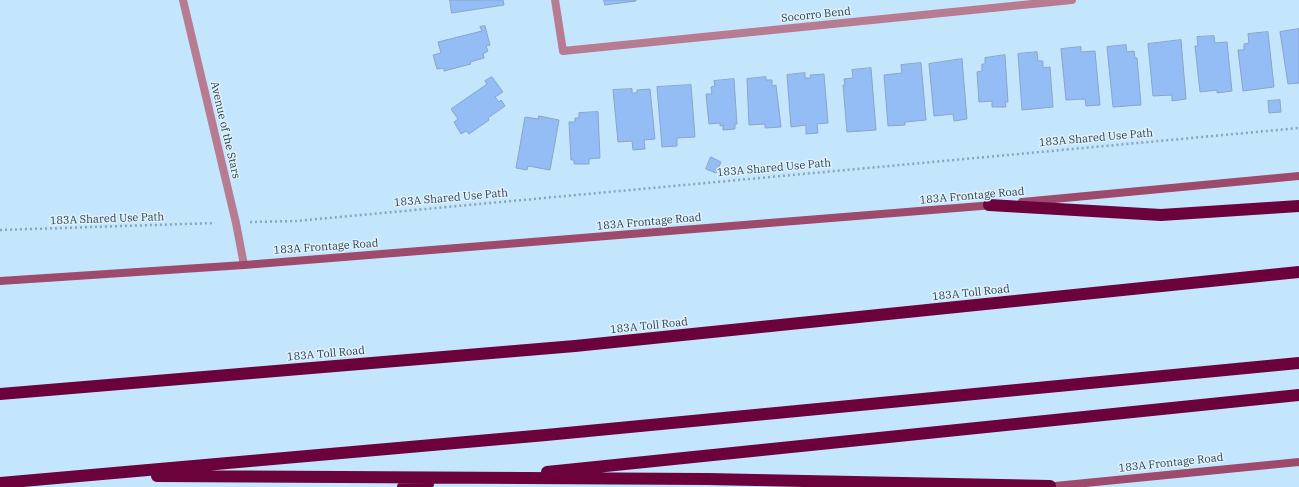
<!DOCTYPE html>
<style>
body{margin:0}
canvas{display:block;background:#c3e6fd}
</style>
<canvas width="1299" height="487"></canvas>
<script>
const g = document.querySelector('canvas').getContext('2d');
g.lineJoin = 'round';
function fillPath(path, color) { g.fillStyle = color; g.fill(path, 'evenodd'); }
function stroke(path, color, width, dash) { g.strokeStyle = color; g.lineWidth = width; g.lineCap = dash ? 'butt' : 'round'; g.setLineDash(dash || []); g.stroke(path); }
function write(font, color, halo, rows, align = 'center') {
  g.font = font + ' "IBM Plex Serif",serif'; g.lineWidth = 3; g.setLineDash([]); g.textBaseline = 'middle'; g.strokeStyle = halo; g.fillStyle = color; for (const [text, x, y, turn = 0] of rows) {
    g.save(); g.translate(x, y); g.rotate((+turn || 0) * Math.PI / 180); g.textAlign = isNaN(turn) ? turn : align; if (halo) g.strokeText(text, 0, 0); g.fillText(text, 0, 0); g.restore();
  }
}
const building = new Path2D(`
 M450,0H503L504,5L452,13Z
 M604,0H636V1L605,5Z
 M485,26L490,45L486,46L488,51L483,54L484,58L470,62L471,64L444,71V68L437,69L433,55L441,53L438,42L482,31L480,27Z
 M1299,29V83L1288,84L1280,32Z
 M1268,32L1274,87L1243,91L1238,50H1244V44L1249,43L1248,34Z
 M1214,36L1215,43L1227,42L1232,91L1217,93V90L1200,92L1195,46H1198L1197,37Z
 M1181,40L1186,99L1172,101V95L1153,96L1148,44Z
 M1126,45L1127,52L1134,51L1135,58H1137L1141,105L1113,107L1107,47Z
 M1081,47V52L1095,51L1100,105L1086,106L1085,99L1066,100L1061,49Z
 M1037,52L1038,61H1043V68L1050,67L1053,107L1022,110L1018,54Z
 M1005,55L1008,102H1005L1006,107H992V101L979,102L977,72L982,71V64H985V58Z
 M962,59L967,119L954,121L953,114L934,116L929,64Z
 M921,63L926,120L905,122V125L888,126L884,75L902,73L901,65Z
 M871,68L876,130L847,132L843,85H845L844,79L853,78L852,70Z
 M805,73V78H811L810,75L824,74L828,123L817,124L818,133L806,134V125L791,127L787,75Z
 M492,77L503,92L495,97L499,102L501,100L505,106L488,118L489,120L469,134L466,131L461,134L454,122L458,119L451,109L487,84L485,81Z
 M766,77V80H772V86L776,85L781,127L765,128V124L749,125L747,79Z
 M734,79L737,124H735V129L723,130V125L720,126V123L709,124L706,94H712L711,87L715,86L714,81Z
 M691,85L695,137L677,138V146L662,147L657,87Z
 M632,89V93H637V90L650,89L655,139L644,140L645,149L633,150L632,141L618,142L613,90Z
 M1280,100L1281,112L1269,113L1268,101Z
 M598,112L600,158L589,159V164H574V160H571L569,122H575V118H579V113Z
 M539,116L559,120L550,170L528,166L527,170L516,168L525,117L538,119Z
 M711,157L721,162L716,173L706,169Z`);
fillPath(building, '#94bdf5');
stroke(building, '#8aa4c8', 1);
stroke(new Path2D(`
 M250,222L296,221L1299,128
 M0,230L215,223`), '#89a5b7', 2.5, [2, 3]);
stroke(new Path2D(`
 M555,0L563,51L1072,0`), '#b87c92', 8);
stroke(new Path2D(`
 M183,0L236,223L244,265`), '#b87c92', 8);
stroke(new Path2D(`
 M1022,202L1299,176
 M0,281L244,265L994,205
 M1045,487L1299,462`), '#9e4a6d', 8);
stroke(new Path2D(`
 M989,205L1161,215L1299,206
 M0,394L575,346L1299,272
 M547,472L1299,395
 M157,476L707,479L1050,486
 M0,483L546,435L1299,363
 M403,487L428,484`), '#6b023c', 12);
write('11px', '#2e3f4b', '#dff1fc', [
 ["Socorro Bend",816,15,-6],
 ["Avenue of the Stars",225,130,77],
 ["183A Shared Use Path",1096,138,-5],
 ["183A Shared Use Path",774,168,-5],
 ["183A Frontage Road",972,196,-5],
 ["183A Shared Use Path",451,198,-5],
 ["183A Shared Use Path",107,219,-2],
 ["183A Frontage Road",649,222,-5],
 ["183A Frontage Road",326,247,-4],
 ["183A Toll Road",971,293,-6],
 ["183A Toll Road",649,326,-6],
 ["183A Toll Road",326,354,-5],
 ["183A Frontage Road",1171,463,-6]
]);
</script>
